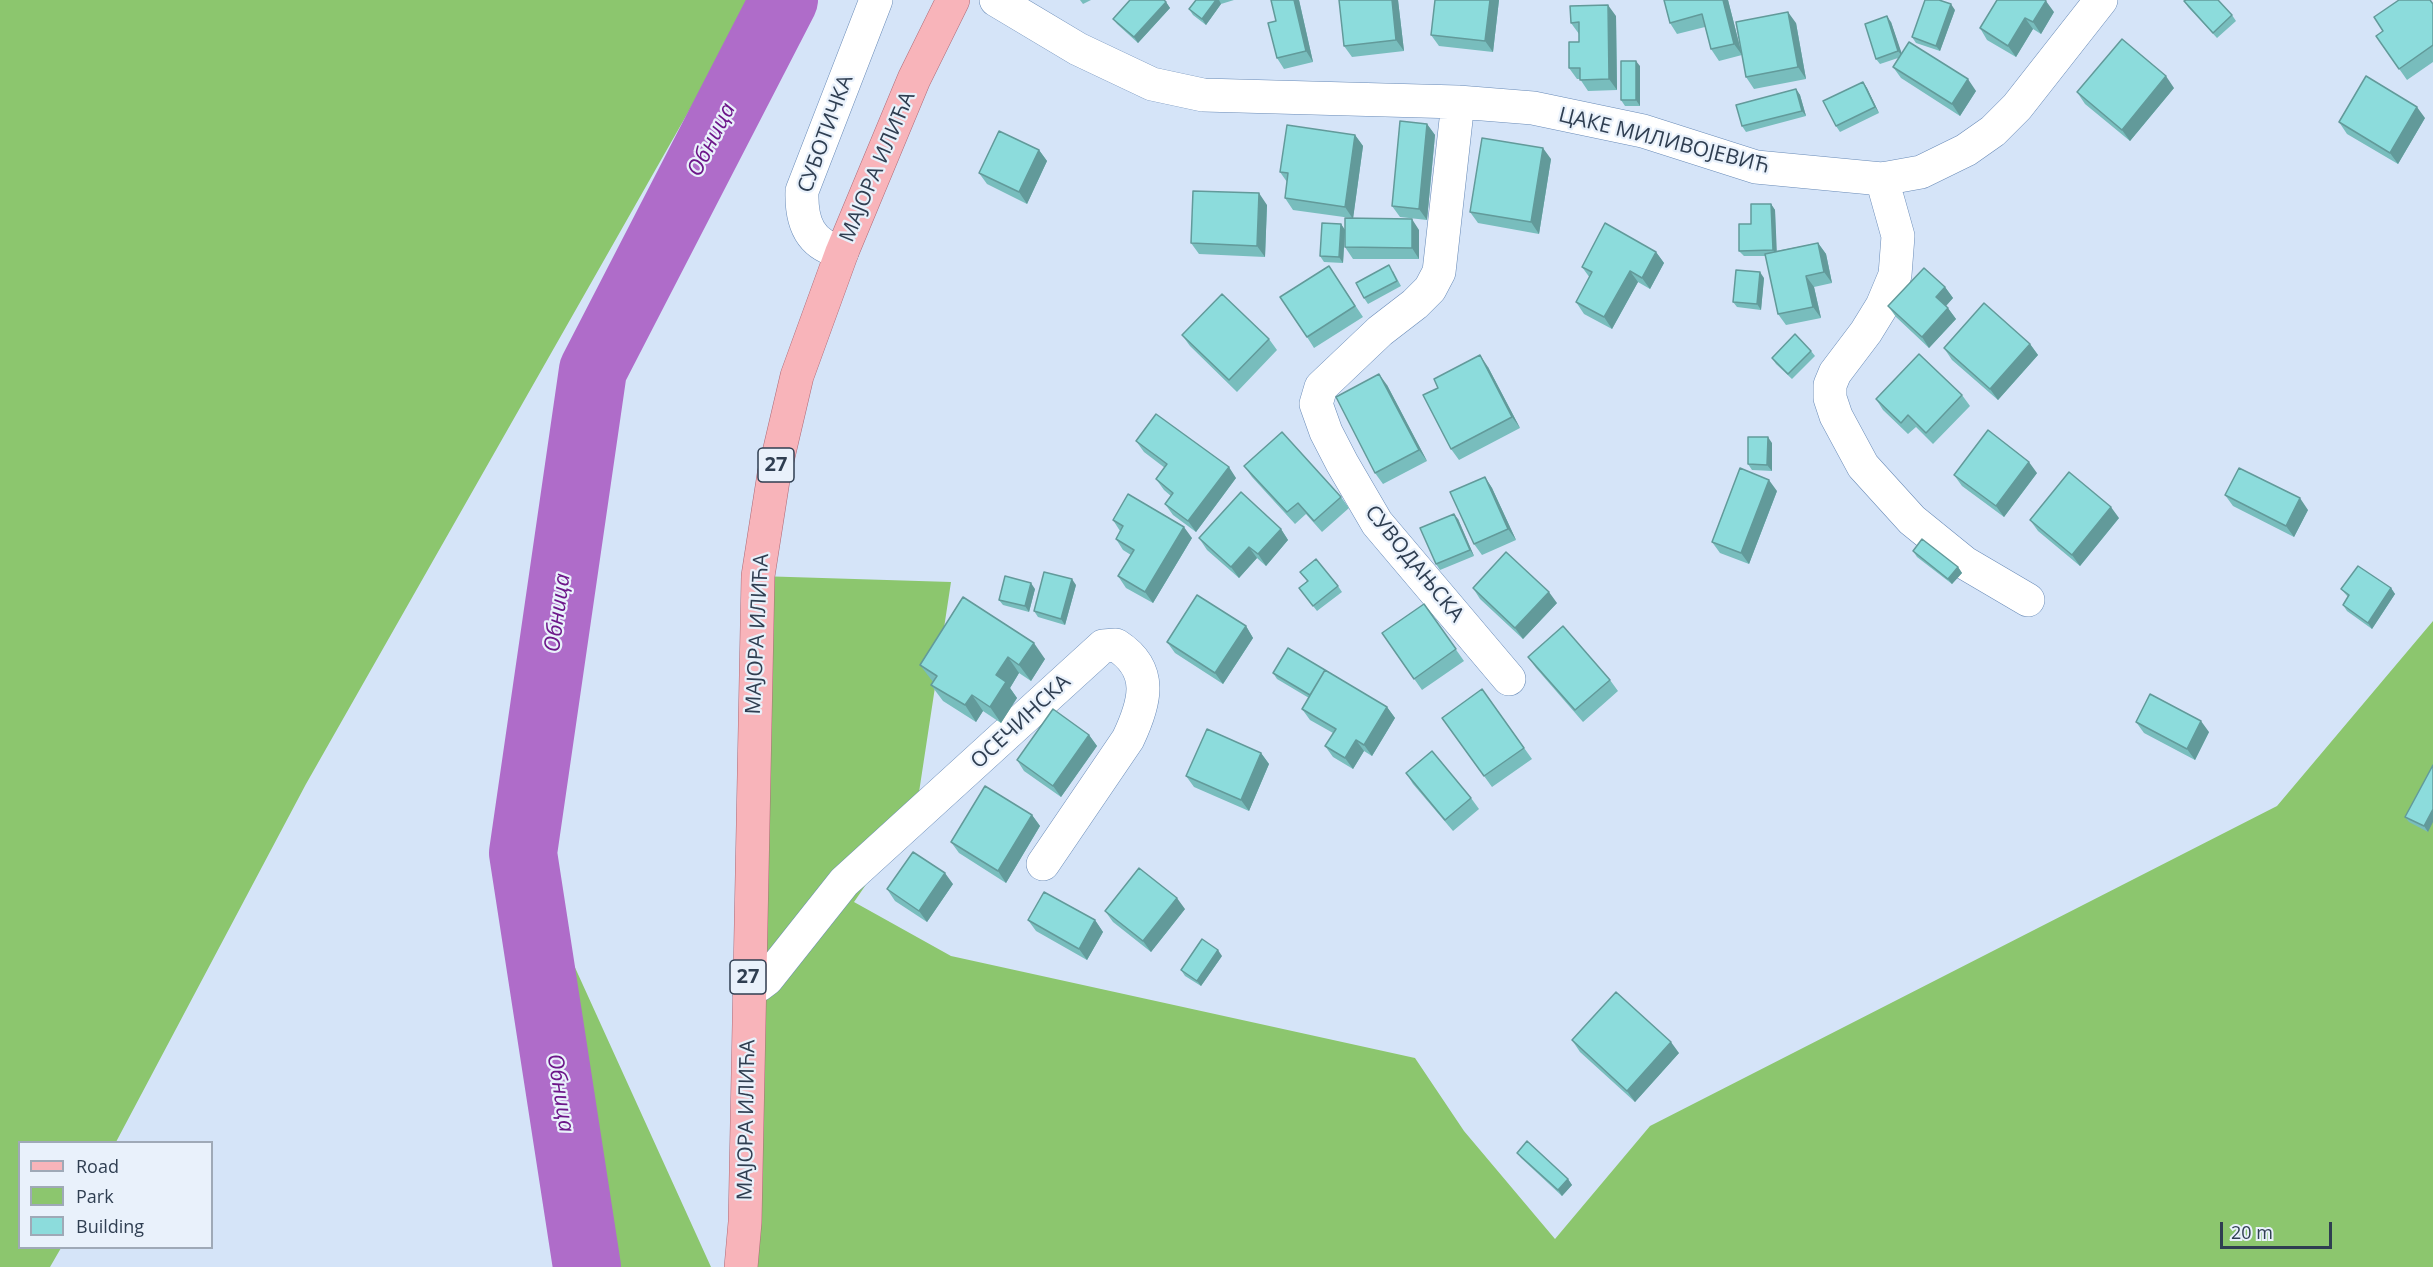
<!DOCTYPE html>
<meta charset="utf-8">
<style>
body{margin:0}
#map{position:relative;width:2433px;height:1267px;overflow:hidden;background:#d5e4f8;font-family:"Open Sans",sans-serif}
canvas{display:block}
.legend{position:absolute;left:18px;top:1141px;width:195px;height:108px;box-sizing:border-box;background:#e9f1fb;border:2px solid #9fa9b7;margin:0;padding:8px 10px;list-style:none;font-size:18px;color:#2f3e51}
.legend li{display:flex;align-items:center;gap:12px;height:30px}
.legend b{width:30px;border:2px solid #9fa9b7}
.scale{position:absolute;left:2220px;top:1222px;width:112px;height:27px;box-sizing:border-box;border:3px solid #2f3e51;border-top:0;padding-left:8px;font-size:18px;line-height:21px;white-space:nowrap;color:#2f3e51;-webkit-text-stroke:4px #e9f1fb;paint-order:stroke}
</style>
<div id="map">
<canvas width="2433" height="1267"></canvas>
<ul class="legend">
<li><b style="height:8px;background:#f8b4ba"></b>Road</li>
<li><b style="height:16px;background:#8cc66e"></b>Park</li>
<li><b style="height:16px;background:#8cdcdc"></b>Building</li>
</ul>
<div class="scale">20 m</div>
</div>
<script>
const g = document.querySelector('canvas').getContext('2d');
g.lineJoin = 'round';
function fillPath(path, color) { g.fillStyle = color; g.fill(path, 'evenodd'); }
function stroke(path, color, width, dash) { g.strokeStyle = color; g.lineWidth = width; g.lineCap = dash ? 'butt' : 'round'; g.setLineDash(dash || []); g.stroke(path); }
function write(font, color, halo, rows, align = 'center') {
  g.font = font + ' "Open Sans",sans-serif'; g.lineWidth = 4.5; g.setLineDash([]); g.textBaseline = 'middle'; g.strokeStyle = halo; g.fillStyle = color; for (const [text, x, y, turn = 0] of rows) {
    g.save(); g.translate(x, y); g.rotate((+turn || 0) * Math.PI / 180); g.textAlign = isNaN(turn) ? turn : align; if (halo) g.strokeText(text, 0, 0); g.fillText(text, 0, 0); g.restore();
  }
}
fillPath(new Path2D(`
 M0,0H752L306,784L116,1142H20V1248H61L50,1267H0Z
 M758,576L951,582L916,812L854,902L951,956L1415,1058L1464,1131L1555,1239L1650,1126L2277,806L2433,621V1267H741Z
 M523,853L711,1267H587Z`), '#8cc66e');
stroke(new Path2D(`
 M587,1267L523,853L593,370L784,0`), '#af6cc9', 68);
const minor = new Path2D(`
 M996,0L1078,49L1152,84L1203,95L1458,102L1533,108L1643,131L1756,167L1882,179L1921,172L1966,150L1993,131L2017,107L2101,0
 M1458,102L1439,272L1430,289L1415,304L1380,331L1321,387L1316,404L1326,432L1342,463L1377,523L1509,679
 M1882,179L1898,236L1895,275L1882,306L1866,332L1835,373L1830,385V398L1836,416L1863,466L1912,520L1965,563L2028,600
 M842,252C809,245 801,222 802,191L876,0
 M748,989L759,985L767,979L844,882L1103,646L1116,645C1155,670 1145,703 1128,739L1043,864`);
const primary = new Path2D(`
 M741,1267L745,1222L758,576L774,474L797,376L842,252L914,79L953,0`);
stroke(minor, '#688ab7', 34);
stroke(primary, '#ae6a77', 34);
stroke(minor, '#fff', 33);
stroke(primary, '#f8b4ba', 33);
fillPath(new Path2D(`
 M1080,0H1091L1083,4Z
 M1196,0H1234L1221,4L1206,25L1193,15L1189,9Z
 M1271,0H1299L1313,62L1284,69L1277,58L1276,21Z
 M1398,0L1404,51L1352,57L1344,46Z
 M1499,0L1493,52L1439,46L1431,35Z
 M1728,0L1742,55L1719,61L1711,49L1705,27L1677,34L1670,23Z
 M2184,1L2232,15L2236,21L2217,38L2188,7Z
 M1166,2L1170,8L1138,43L1117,24L1113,19Z
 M2433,4V62L2407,80L2376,36Z
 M1955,10L1940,51L1916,43L1912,37Z
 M2054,12L2041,34L2033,29L2016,57L1987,40L1980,28Z
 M1616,16L1617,90L1588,91L1580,79H1577L1569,68L1579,42V34L1571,23Z
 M1891,22L1901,53L1976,91L1960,116L1901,78L1893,67L1898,58L1880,64L1876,59Z
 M1796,23L1806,79L1754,89L1746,77Z
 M1640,66V106H1625L1621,100Z
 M1863,82L1867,88L1879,113L1840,132L1836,126Z
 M2174,88L2130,141L2085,104L2077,92Z
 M1796,89L1800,95L1806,116L1746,132L1742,126Z
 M2425,118L2398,164L2347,134L2339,122Z
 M1427,124L1435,135L1427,220L1400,217L1392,206Z
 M1355,135L1363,146L1353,218L1419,230V259H1353L1345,247V231L1343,263L1324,262L1320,256L1341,224L1345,230L1351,218L1293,210L1285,198L1287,182L1280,172Z
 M1039,150L1047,161L1027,204L987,184L979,173Z
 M1551,159L1539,234L1478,223L1470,212Z
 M1771,204L1775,210L1776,251L1818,243L1826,254L1832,283L1814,287L1821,318L1786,325L1778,314L1766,256H1744L1739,251L1751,224Z
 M1267,205L1265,257L1199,254L1191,243Z
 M1656,252L1664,263L1650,289L1638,282L1612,329L1584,314L1576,302L1590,278L1582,267Z
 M1329,266L1363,317L1314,348L1307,337Z
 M1393,271L1401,286L1368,304L1364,298Z
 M1764,278L1761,310L1737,307L1733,302Z
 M1945,287L1953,298L1946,306L1956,319L1929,348L1896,317L1888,306Z
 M1182,335L1269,339L1277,350L1237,392L1190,346Z
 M2030,344L2038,355L1998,400L1952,360L1944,348Z
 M1811,351L1815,356L1792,379L1776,364L1772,358Z
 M1488,367L1520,428L1459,460L1451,449Z
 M1387,385L1427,461L1383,484L1375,473Z
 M1962,395L1970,406L1933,444L1916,427L1908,434L1883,410L1876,399Z
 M1136,441L1236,478L1196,532L1173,515L1165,504L1171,496L1164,490L1156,479L1165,468L1144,452Z
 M1772,443V471L1752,470L1748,464Z
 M1244,466L1341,497L1349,508L1322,532L1306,514L1295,524L1252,477Z
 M2037,473L2004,517L1962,486L1954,475Z
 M1485,477L1492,488L1516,540L1482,555L1474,544Z
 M1777,491L1749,564L1720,553L1712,542Z
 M2225,495L2308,510L2294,537L2233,506Z
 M2119,518L2080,566L2038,531L2030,520Z
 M1458,519L1474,556L1440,570L1436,564Z
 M1113,520L1192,538L1153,603L1126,588L1118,576L1131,555L1123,550L1116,539L1120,531Z
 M1281,529L1288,540L1266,566L1257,558L1239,578L1207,550L1199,538Z
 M1913,551L1958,567L1962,573L1952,584L1917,557Z
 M1300,572L1338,586L1342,592L1317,611L1299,588L1307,581Z
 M1076,585L1065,625L1038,617L1034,611Z
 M1473,588L1557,603L1523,639L1480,599Z
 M2391,588L2395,594L2372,629L2347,611L2343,605L2348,597L2341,589Z
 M1035,589L1029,612L1003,605L999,600Z
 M963,597L1045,659L1031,681L1019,673L1010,688L1017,698L1001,723L983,711L976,722L943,701L931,685L933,682L920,665Z
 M1424,604L1464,661L1422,690L1382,633Z
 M1246,626L1253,638L1223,684L1175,653L1167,642Z
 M1528,657L1610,680L1618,691L1583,722L1536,668Z
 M1273,673L1387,707L1395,718L1372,756L1364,751L1353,769L1333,757L1325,746L1333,733L1310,720L1302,709L1309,698L1277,679Z
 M1482,689L1532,759L1492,787L1442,718Z
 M2136,722L2209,732L2195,760L2144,733Z
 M1089,735L1097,746L1061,797L1024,771L1017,760Z
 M1261,753L1269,764L1249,811L1194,787L1186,776Z
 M2433,765L2428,832L2409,822L2405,817Z
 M1406,773L1471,798L1479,809L1453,831L1413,784Z
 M1032,815L1040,826L1006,883L959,853L951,842Z
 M953,884L927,922L895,901L887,889Z
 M1185,909L1151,952L1113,922L1105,911Z
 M1028,920H1095L1103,932L1087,960L1036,931Z
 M1222,956L1201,986L1185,976L1181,970Z
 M1572,1040L1679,1053L1635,1102L1580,1052Z
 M1517,1153L1568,1179L1572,1185L1562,1196L1521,1158Z`), '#78bdbd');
fillPath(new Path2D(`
 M1216,0H1219L1221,4L1206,25L1202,19Z
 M1294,0H1299L1313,62L1306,51Z
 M1392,0H1398L1404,51L1396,40Z
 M1490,0H1499L1493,52L1485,41Z
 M1723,0H1728L1742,55L1734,44Z
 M2046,1L2054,12L2041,34L2033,22Z
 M1166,2L1170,8L1138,43L1134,37Z
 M1951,4L1955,10L1940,51L1936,46Z
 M1608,5L1616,16L1617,90L1609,79Z
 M1788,12L1796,23L1806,79L1798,67Z
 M1887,16L1891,22L1903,57L1898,51Z
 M2025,18L2033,29L2016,57L2008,46Z
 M1636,61L1640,66V106L1636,100Z
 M2166,76L2174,88L2130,141L2122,130Z
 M1968,79L1976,91L1960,116L1952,104Z
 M1863,82L1867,88L1879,113L1875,107Z
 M1796,89L1800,95L1806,116L1802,111Z
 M2417,107L2425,118L2398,164L2390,153Z
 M1427,124L1435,135L1427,220L1419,209Z
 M1355,135L1363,146L1353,219L1345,207Z
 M1543,148L1551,159L1539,234L1531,222Z
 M1039,150L1047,161L1027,204L1019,192Z
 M1259,193L1267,205L1265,257L1257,246Z
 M1771,204L1775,210L1777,255L1773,250Z
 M1412,219L1419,230V259L1412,248Z
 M1341,224L1345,230L1343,263L1339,257Z
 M1818,243L1826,254L1832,283L1824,272Z
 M1656,252L1664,263L1650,289L1642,278Z
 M1630,271L1638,282L1612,329L1604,317Z
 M1760,272L1764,278L1761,310L1757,304Z
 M1806,276L1814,287L1821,318L1813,307Z
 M1945,287L1953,298L1944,308L1936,297Z
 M1948,308L1956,319L1929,348L1922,337Z
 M2030,344L2038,355L1998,400L1990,389Z
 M1480,355L1488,367L1520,428L1512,417Z
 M1379,374L1387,385L1427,461L1419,450Z
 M1768,437L1772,443V471L1767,465Z
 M2029,462L2037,473L2004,517L1996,506Z
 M1229,467L1236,478L1196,532L1188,521Z
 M1485,477L1492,488L1516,540L1508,529Z
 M1769,480L1777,491L1749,564L1741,553Z
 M2300,498L2308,510L2294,537L2286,526Z
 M2111,507L2119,518L2080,566L2072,555Z
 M1454,514L1458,519L1474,556L1470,550Z
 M1184,527L1192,538L1153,603L1145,592Z
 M1281,529L1288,540L1266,566L1258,554Z
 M1249,547L1257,558L1239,578L1231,567Z
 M1958,567L1962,573L1952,584L1948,579Z
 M1072,579L1076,585L1065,625L1061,619Z
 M1031,583L1035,589L1029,612L1025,606Z
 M2391,588L2395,594L2372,629L2368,623Z
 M1549,592L1557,603L1523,639L1515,628Z
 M1246,626L1253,638L1223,684L1215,673Z
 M1034,643L1045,659L1031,681L1019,665Z
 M1008,657L1019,673L1010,688L1017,698L1001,723L990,707L996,675Z
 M972,695L983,711L976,722L965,705Z
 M1387,707L1395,718L1372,756L1364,745Z
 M2201,721L2209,732L2195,760L2187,749Z
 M1089,735L1097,746L1061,797L1053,786Z
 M1356,740L1364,751L1353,769L1345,758Z
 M1261,753L1269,764L1249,811L1241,800Z
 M2433,809V822L2428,832L2424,826Z
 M1032,815L1040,826L1006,883L998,871Z
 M945,873L953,884L927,922L919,911Z
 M1177,898L1185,909L1151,952L1143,941Z
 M1095,920L1103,932L1087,960L1079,949Z
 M1218,950L1222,956L1201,986L1197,981Z
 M1671,1042L1679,1053L1635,1102L1627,1091Z
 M1568,1179L1572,1185L1562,1196L1558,1190Z`), '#629a9a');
const building = new Path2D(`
 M1130,0H1164L1166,2L1134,37L1113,19Z
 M1196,0H1216L1202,19L1189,9Z
 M1271,0H1294L1306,51L1277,58L1268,23L1276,21Z
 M1339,0H1392L1396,40L1344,46Z
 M1435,0H1490L1485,41L1431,35Z
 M1664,0H1723L1734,44L1711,49L1702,14L1670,23Z
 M1925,0H1939L1951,4L1936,46L1912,37Z
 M1997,0H2045L2046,1L2033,22L2025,18L2008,46L1980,28Z
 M2186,0H2218L2232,15L2213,33L2184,1Z
 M2399,0H2430L2433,4V45L2399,69L2376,36L2383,31L2374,17Z
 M1608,5L1609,79L1580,80V68H1569V42H1579V22L1571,23L1570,6Z
 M1788,12L1798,67L1746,77L1736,22Z
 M1887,16L1898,51L1876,59L1865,24Z
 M2122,39L2166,76L2122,130L2077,92Z
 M1909,42L1968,79L1952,104L1893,67Z
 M1621,61H1636V100H1621Z
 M2366,76L2417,107L2390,153L2339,122Z
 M1863,82L1875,107L1836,126L1823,101Z
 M1796,89L1802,111L1742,126L1736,105Z
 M1400,121L1427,124L1419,209L1392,206Z
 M1287,125L1355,135L1345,207L1285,198L1288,173L1280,172Z
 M999,131L1039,150L1019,192L979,173Z
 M1482,138L1543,148L1531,222L1470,212Z
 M1193,191L1259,193L1257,246L1191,243Z
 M1751,204H1771L1773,250L1739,251V224H1751Z
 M1345,218L1412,219V248L1345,247Z
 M1322,223L1341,224L1339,257L1320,256Z
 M1605,223L1656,252L1642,278L1630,271L1604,317L1576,302L1592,272L1582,267Z
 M1818,243L1824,272L1806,276L1813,307L1778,314L1765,254Z
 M1389,265L1397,281L1364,298L1356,283Z
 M1329,266L1355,306L1307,337L1280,297Z
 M1924,268L1945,287L1936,297L1948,308L1922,337L1888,306Z
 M1736,270L1760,272L1757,304L1733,302Z
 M1222,294L1269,339L1229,380L1182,335Z
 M1984,303L2030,344L1990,389L1944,348Z
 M1795,334L1811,351L1788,374L1772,358Z
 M1919,354L1962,395L1926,433L1908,415L1901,423L1876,399Z
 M1480,355L1512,417L1451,449L1423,395L1438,388L1434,379Z
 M1379,374L1419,450L1375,473L1336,397Z
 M1156,414L1229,467L1188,521L1165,504L1173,493L1156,479L1167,464L1136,441Z
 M1988,430L2029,462L1996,506L1954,475Z
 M1282,432L1341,497L1314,521L1298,503L1287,512L1244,466Z
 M1748,437H1768L1767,465L1748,464Z
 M1740,468L1769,480L1741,553L1712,542Z
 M2239,468L2300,498L2286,526L2225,495Z
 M2069,472L2111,507L2072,555L2030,520Z
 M1485,477L1508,529L1474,544L1450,492Z
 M1241,492L1281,529L1258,554L1249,547L1231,567L1199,538Z
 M1128,494L1184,527L1145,592L1118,576L1134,550L1116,539L1123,526L1113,520Z
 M1454,514L1470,550L1436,564L1420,528Z
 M1922,539L1958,567L1948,579L1913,551Z
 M1506,552L1549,592L1515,628L1473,588Z
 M1316,559L1338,586L1313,606L1299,588L1308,581L1300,572Z
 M2358,566L2391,588L2368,623L2343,605L2349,595L2341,589Z
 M1044,572L1072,579L1061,619L1034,611Z
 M1005,576L1031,583L1025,606L999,600Z
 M1197,595L1246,626L1215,673L1167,642Z
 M963,597L1034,643L1019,665L1008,657L996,675L1006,682L990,707L972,695L965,705L931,685L937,676L920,665Z
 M1424,604L1456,649L1414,679L1382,633Z
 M1563,626L1610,680L1575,710L1528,657Z
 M1288,648L1325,670L1310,695L1273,673Z
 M1325,670L1387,707L1364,745L1356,740L1345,758L1325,746L1336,729L1302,709Z
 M1482,689L1524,748L1484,776L1442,718Z
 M2150,694L2201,721L2187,749L2136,722Z
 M1053,709L1089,735L1053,786L1017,760Z
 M1207,729L1261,753L1241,800L1186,776Z
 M1432,751L1471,798L1445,820L1406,773Z
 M2433,765V809L2424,826L2405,817Z
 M985,786L1032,815L998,871L951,842Z
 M913,852L945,873L919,911L887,889Z
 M1139,868L1177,898L1143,941L1105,911Z
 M1044,892L1095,920L1079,949L1028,920Z
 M1202,939L1218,950L1197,981L1181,970Z
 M1616,992L1671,1042L1627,1091L1572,1040Z
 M1527,1141L1568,1179L1558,1190L1517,1153Z`);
fillPath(building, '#8cdcdc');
stroke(building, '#629a9a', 1.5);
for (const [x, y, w] of [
 [776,465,36],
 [748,977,36]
]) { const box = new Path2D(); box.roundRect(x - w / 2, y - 17, w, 34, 4.5); g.fillStyle = '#e9f1fb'; g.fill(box); stroke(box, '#2f3e51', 1.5); }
write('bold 20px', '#2f3e51', null, [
 ["27",776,465],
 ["27",748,977]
]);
write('21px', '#2f3e51', '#e9f1fb', [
 ["СУБОТИЧКА",826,134,-70],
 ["ЦАКЕ МИЛИВОЈЕВИЋ",1664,141,14],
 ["МАЈОРА ИЛИЋА",878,167,-67],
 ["СУВОДАЊСКА",1414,564,51],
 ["МАЈОРА ИЛИЋА",758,634,-87],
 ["ОСЕЧИНСКА",1021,722,-43],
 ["МАЈОРА ИЛИЋА",747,1120,-89]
]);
write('italic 22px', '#6d1689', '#e9f1fb', [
 ["Обница",712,140,-63],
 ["Обница",558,613,-82],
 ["Обница",560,1093,81]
]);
</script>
